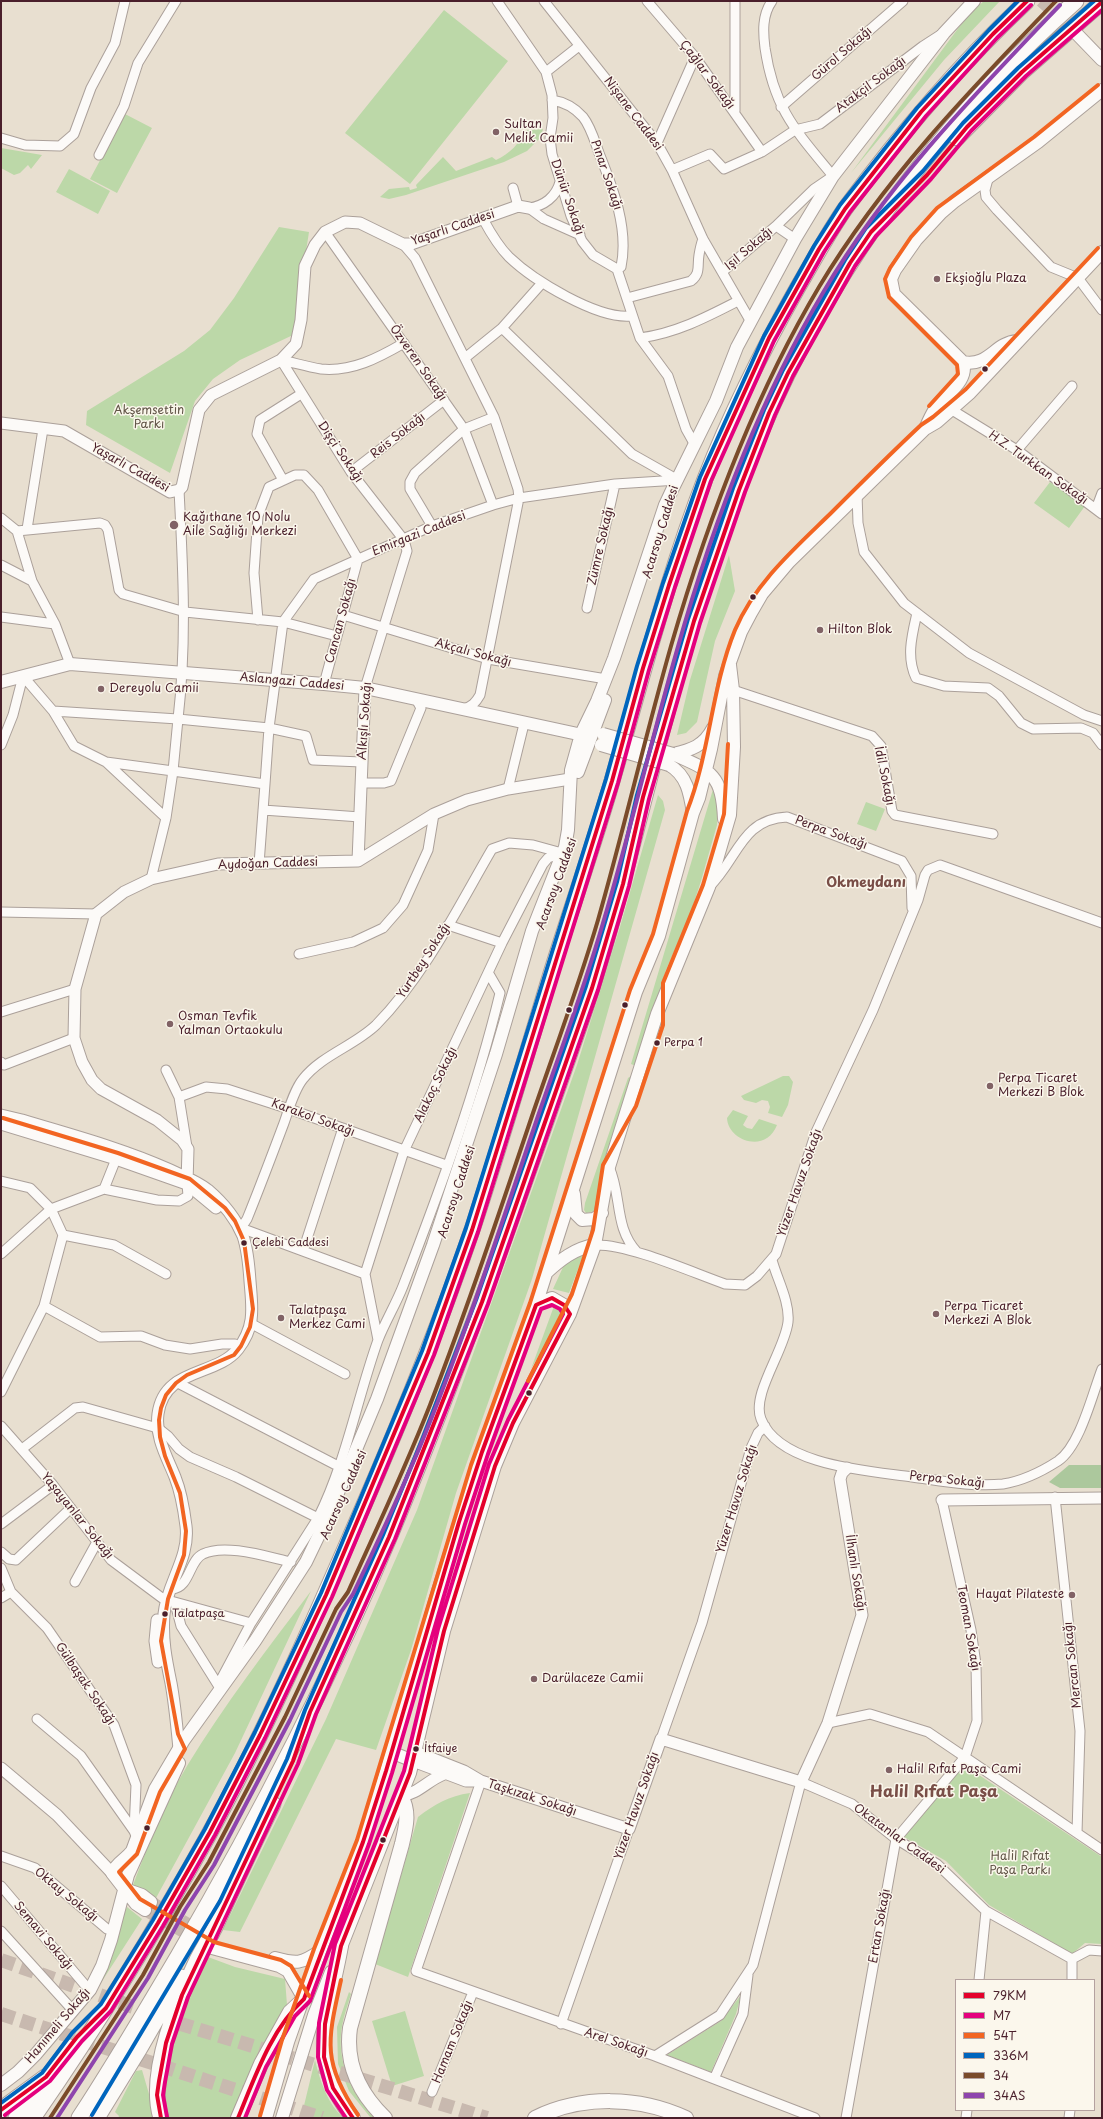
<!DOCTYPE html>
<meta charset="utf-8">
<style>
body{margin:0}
#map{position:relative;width:1103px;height:2119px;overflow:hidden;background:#e8dfd0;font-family:"Playpen Sans",sans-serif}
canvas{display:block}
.frame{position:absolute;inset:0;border:2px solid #4a1f2b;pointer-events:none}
.legend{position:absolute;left:955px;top:1979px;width:140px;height:132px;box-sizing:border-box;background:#fbf7ec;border:1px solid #b4a19f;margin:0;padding:5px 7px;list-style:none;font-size:12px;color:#4a1f2b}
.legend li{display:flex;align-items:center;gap:8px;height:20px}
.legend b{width:20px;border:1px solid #b4a19f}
</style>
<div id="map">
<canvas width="1103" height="2119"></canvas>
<div class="frame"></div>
<ul class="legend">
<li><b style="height:5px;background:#e4002b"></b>79KM</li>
<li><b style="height:5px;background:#e5007d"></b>M7</li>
<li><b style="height:5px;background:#f26522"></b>54T</li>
<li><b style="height:5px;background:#0065bd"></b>336M</li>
<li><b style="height:5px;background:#7a4b2a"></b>34</li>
<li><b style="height:5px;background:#8e44ad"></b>34AS</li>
</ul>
</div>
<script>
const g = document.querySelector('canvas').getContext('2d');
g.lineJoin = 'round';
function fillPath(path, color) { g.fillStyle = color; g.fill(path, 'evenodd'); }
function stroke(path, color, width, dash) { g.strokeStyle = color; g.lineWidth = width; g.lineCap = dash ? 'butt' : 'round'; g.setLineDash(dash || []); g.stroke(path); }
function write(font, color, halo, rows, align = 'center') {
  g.font = font + ' "Playpen Sans",sans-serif'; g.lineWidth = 3; g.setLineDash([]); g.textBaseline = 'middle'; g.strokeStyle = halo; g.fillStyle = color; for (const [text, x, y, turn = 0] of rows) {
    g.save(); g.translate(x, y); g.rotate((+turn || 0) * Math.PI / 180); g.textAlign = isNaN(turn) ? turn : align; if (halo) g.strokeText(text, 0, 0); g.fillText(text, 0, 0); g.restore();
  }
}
fillPath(new Path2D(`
 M984,1H1000L944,60L851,173L968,15Z
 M444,10L508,61L410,184L345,133Z
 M125,114L152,128L117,193L90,179Z
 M543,129L541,137L527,151L504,162L406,195L389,199L380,197L389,189L409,187L410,190L417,188L416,185L443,157L456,171L492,157L496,160C510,154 519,143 527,130Z
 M1,148L42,155L31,169L28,165L20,173L14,175L1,168Z
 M69,169L110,191L98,214L56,192Z
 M279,227L309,232L293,335L240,360L213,379L195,401L170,473L86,425L87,411L184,351L210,330L234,298Z
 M1050,482L1085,506L1069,528L1034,503Z
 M729,555L735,591L715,641L697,722L686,733L677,735L690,680Z
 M714,786L718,807L717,825L701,881L691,912L666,970L636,1066L631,1064Z
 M658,795L663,801L665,810L532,1279L456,1493L411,1650L376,1750L336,1739L240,1932L223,1930L326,1719L417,1510L577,1065L620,927Z
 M866,802L885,809L876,831L857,824Z
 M631,1076L601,1170L595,1211L586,1213L584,1210L585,1203L628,1078Z
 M783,1076H789L793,1082L788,1105L782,1117L768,1113L770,1107L768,1101L762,1100L756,1103L744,1100L741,1096Z
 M733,1110L748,1116L743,1125L747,1128L752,1129L759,1119L777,1125C766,1154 728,1141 727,1118Z
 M584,1253L569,1293L553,1289L564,1265Z
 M554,1306L561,1310C561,1325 539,1355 531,1369Z
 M311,1591L235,1753L156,1898L133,1885C148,1845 165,1803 187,1766C224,1705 268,1648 311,1591Z
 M964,1765L1102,1857V1944L1085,1943L1072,1954L989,1905L946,1861L904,1837Z
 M470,1793L408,1977L375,1964L418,1817C435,1804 449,1796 470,1793Z
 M127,1907L142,1919L88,2003Z
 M208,1957L235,1967L285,1979L287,2005L265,2045L233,2118H170C155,2074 187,1997 208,1957Z
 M349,1992L351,1994C348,2004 344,2015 342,2026C336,2060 351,2096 376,2118L370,2117L349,2091L338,2064L337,2027Z
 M741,1995L736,2014L711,2072L667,2055L721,2021Z
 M405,2011L424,2076L392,2086L372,2021Z
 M315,2060C320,2081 328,2105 344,2118H301Z
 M142,2070L156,2118H118L119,2116L115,2112L136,2071Z`), '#bcd8a8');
fillPath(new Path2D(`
 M1069,1465H1102V1488H1060L1049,1482Z`), '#acc89d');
stroke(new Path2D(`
 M1041,1L1073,30
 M151,1902L217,1941
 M145,1910L212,1948`), '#c8b9af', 12, [12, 6]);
stroke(new Path2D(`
 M1,1960L181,2024L487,2118
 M1,2014L322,2118`), '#c8b9af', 14, [14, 7]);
const minor = new Path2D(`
 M497,1L546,72L552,95L553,118L550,138L552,154L571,216L582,241L593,255L617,269L640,338L668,376L686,429L695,445
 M544,1L657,143L672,170L703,239L751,322
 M647,1L695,57L762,152
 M772,1C762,15 763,32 765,48C774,109 796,131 833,176L814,189L776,226L795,239
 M546,72L579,46
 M552,100C565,102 574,107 583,117C591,127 595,142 599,153C613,188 629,229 621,267L617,269
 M781,107L903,1
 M735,111V1
 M1,138L25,145L60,146L74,134L91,88L115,43L125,1
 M657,143L695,57
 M99,155L124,106L138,63L176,1
 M672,170L710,154L724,169L762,152L795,130L820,124L923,46L940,35
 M988,179L985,190L986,197L997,210L1051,267L1078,278L1102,310
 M513,188L518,206
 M529,208L544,219L580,235
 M529,208C544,206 556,197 560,182
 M483,219C490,232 498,246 509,257C533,280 598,320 632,316
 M325,232L464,429L493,505
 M403,244L415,258L494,417L518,489L519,498L480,695C476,702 472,707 463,709
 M722,272L776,226
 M627,298L691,281C701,273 697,266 699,255C700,249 701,244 703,239
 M502,328L542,283
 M640,338C676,333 705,318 738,301
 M465,358L502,328L632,454L678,480
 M281,360L351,472L404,540L407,551L365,688
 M281,360C295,363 308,367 321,369C352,372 378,358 404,343
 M952,410L1017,450L1102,514
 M1017,450L1072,386
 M351,472L444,400
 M283,480L257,434L260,420L301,394
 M179,490C183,568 187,641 178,719L269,728L306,736L313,760L362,762
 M857,494L858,523L864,552L904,603L969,653L1084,715L1102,721
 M1096,509L1102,493
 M1,518L17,531L32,581L55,624L70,664
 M432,526L410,489V482L415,473L464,429L494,417
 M27,529L43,429
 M17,531L100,523L105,525L108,530L119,590L123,594L185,612L283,622L314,579L432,526L493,505L519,498L615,484L678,480
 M1,565L32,581
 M587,608L615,484
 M917,613C912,635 906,657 916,678L944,686L988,688L999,696L1021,723L1033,729L1081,728L1093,733L1102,745
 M343,615L488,659L606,679
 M1,617L55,624
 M258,620L254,573L258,516L269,487L295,475H304L318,490L358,559L324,684
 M23,676L53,711L74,746L106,762L173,771L166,818L151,879
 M733,690L872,736L881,746L892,811L895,815L993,834
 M53,711L178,719L173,771L265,784L269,728L283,622L337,636
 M1,745L13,715L23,676
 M106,762L166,818
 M361,783H384L391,781L421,708L416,699
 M508,789L524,724
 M263,810L360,817
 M259,864L265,784
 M709,887C738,859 741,819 787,817L902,861L911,876L912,908
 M1,912L96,914
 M448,925L502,943
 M299,954L353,942L383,928L403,905L428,850L434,814
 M1,1012L75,989
 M1,1062L4,1065L74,1038
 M166,1070L179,1097L187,1147
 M179,1097L206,1087L227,1089L289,1109L446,1165
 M609,1167C622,1195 614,1228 637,1252
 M1,1181L30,1188L51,1209L63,1235L44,1306L1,1392
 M104,1189L116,1159
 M238,1227L243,1225L247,1219C260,1187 272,1155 284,1123C289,1109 294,1090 303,1079C322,1055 354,1046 376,1025C425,975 457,909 492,849L509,843L533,845L562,853
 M238,1227L365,1274
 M63,1235L114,1245L166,1274
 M595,1245C629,1244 691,1272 725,1284L745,1285L757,1276L776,1254L816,1132L873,1010L918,900L925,875L928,870L940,865L1102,923
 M303,1251L343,1128
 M1,1254L51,1209L104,1189L157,1200L179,1201L188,1196L187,1184
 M772,1260C777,1279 790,1302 788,1322C785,1350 751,1394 761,1419C779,1466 870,1471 912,1477C942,1481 972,1487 1003,1484C1022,1481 1041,1472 1058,1461C1080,1446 1092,1395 1102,1369
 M44,1306L100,1337L141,1336L165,1345L190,1349L222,1344H235
 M250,1323L345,1374
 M378,1340L365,1274L404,1151L502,943L543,864L548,858L562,853
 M176,1382L338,1466
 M1,1426L53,1485L111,1560L162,1598
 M158,1428L168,1436L179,1449L190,1457L236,1477L318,1518L251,1623L218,1685L181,1626L175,1603
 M22,1449L75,1408L83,1407L154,1427
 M1055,1497L1080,1731L1077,1833
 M318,1518C346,1462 357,1399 378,1340C385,1322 396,1304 403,1286C440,1190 476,1092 500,993L489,974
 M1,1524L53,1485
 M1,1552L9,1559L16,1560L71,1508
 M1,1568L11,1592L47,1628L114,1725L136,1785L134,1831L137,1838
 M75,1582L97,1542
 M172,1589C190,1588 189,1560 203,1554C225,1543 268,1557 291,1562
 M1,1598L11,1592
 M171,1601L251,1623
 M37,1719L81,1756L134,1831
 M828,1723L870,1714L928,1732L1102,1850
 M661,1739L702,1623L751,1448L758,1433L765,1426
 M481,1781L416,1971L655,2056L815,2118
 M1,1856L35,1868L107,1929
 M1,1886L85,1985
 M1,1931L69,2006
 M1072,1959L1089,1950L1102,1951
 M979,1980L986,1911
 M1072,1980V1959
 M561,2024L629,1829
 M655,2056L720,2015L753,1965L801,1782L852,1804L896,1839L937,1864L986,1911L1072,1959
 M714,2079L743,2014L748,1975
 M432,2092L473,1992
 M846,2118L896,1839L965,1757L977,1721L976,1664L971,1630L942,1500
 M966,2118L967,2110
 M1069,2118L1070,2110`);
const tertiary = new Path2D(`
 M1,423L64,431L170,492L179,490L182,487L199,410L211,395L281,360L296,344L301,320L305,266L315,245L325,232L345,222L360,223L403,244H411L518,206L529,208
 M358,861L365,688
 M1,1115L22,1120C71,1135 121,1148 168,1169C181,1175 197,1181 208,1190C222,1202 236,1219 243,1236C248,1251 249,1266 250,1281C252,1307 256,1326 238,1349C216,1377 164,1367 158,1414C155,1437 167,1457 175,1477C181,1492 184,1510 186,1526C190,1558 167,1583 164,1614C162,1639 166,1659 171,1683C175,1705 177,1728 179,1749
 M1,1124L116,1159L187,1184L216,1208
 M187,1183L188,1149L182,1140L157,1120L101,1089L92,1080L82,1062L74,1038L75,989L96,914L124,892L151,879L218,864L358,861L434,814L467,800L508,789L570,779
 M942,1500L1102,1498
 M157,1620L155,1641L158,1662
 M416,1752L464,1771L481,1781
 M413,1761L466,1781H481L629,1829L661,1739L801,1782L828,1723L862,1615L840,1479L842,1473L847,1468
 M1,1768L57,1815L112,1873
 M401,1796C418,1794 428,1780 444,1774`);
const secondary = new Path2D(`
 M1073,30L1102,60
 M963,362C989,367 994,343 1017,341
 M925,429C928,422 931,415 935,409C945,394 969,382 963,362L894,294L891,279L895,270L916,240L941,213L955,201L1038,142L1102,90
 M1,682L70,664L324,684L365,688L587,736
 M673,754C712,771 722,775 724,819
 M673,754C691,750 704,746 713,728
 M669,765C687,775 690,794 693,813
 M578,772L605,700
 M574,1194L576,1214L582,1220L594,1219L602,1213
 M545,1274C560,1260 575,1248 595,1245
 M536,1305L552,1298L564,1305L570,1314
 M391,1752L413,1761
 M125,1889L142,1895L151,1902
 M145,1910L136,1904L112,1873C117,1862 125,1860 132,1851L155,1789L184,1740L255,1641L306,1562L330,1512L377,1399L433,1245L496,1054L532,931L565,847L568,830L571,770L581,734L597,701L614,658L665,505L673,488L716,401L737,347L795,239L833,176L944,33L974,1
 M212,1948L279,1966L288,1971L304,1999
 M338,1955L410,1773L444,1631L495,1466L513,1423L570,1314L595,1245L609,1167L657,1014L709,887L730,815L734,747L733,690L730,665
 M275,1958C297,1964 301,1964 320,1951
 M1,2085L18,2072L36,2054L90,1990L102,1966L111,1940L128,1875L179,1763
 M266,2118L288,2042L320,1951L363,1842L386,1771L438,1591L477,1467L536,1305L636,992L659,936L693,813L699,798L711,749L725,676L741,632L751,613L762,594L789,562L925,429L937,422L970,393L1102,252
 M282,2118L314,2015L331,1972`);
const primary = new Path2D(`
 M341,1946C329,2015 304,2057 353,2118
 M238,2118L261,2064L290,2012L304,1999
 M385,2118C360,2094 345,2064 350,2028L402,1844C406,1827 410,1812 401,1796
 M535,2118C582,2095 639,2096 686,2118`);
const trunk = new Path2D(`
 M957,138L1022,72L1102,2
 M16,2118L70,2047
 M33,2118C96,2027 154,1933 208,1836C265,1732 313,1623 360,1514C401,1420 440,1325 473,1227C498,1152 520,1076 543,1000C565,924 593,850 614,774C643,675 668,575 705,479C731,413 763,349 798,287C814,260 829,231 847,206C901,133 961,63 1027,1
 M79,2118C114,2065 146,2010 178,1956C258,1819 331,1677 392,1531C460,1367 519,1199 578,1030C625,896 651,755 694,619C720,537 749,452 787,375C857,234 958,105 1076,1
 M97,2118L140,2048L181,1977
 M161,2118C147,2074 178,2000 197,1960C203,1948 211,1936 217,1923C235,1883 254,1843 273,1804`);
const motorway = new Path2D(`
 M1,2110L46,2077`);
stroke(minor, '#aba09a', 11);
stroke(tertiary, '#aba09a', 13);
stroke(secondary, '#aba09a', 14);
stroke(primary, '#aba09a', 16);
stroke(trunk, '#aba09a', 17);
stroke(motorway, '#aba09a', 18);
stroke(minor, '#fcfaf8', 9);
stroke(tertiary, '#fcfaf8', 11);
stroke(secondary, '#fcfaf8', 12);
stroke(primary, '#fcfaf8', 14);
stroke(trunk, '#fcfaf8', 15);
stroke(motorway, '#fcfaf8', 16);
const secondaryBridge = new Path2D(`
 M603,734L673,754
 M601,745L669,765`);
stroke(secondaryBridge, '#aba09a', 14, []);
stroke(secondaryBridge, '#fcfaf8', 12);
stroke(new Path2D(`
 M1,2110L46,2077L77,2037L106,2008L158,1923L210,1832L260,1735L326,1595L428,1353L472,1230L612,781L643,668L669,585L705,479L769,338L819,249L845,209L921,112L993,34L1027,1
 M161,2118L157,2095L159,2081L166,2043L182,1995L293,1761L310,1712L389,1537L482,1302L592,988L623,884L643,797L694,621L739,490L769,413L788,373L811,332L850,263L871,232L927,175L967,127L1022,72L1102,2
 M238,2118C255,2077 271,2029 304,1999L363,1842L386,1771L459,1522L482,1452L536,1305L552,1298L564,1305L570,1314L513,1423L495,1466L444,1631L410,1773L341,1946L325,2024L324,2057L333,2088L353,2118`), '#e4002b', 4);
stroke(new Path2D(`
 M5,2115L50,2081L82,2041L111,2011L163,1926L215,1835L265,1738L332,1597L434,1355L478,1232L618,783L649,670L675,587L711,481L774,341L824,252L850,212L926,116L997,38L1031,5
 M167,2117L163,2095L165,2082L172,2044L188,1997L298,1764L316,1714L395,1539L488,1304L598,990L629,886L649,799L700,623L745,492L775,415L793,376L816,335L855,266L876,236L931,179L971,131L1026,76L1102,10
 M245,2118L266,2067L295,2016L310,2001L369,1844L392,1773L465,1524L488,1454L541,1309L552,1305L560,1309L563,1314L508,1420L489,1464L438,1629L404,1771L335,1944L319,2023L318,2057L327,2090L346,2118`), '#e5007d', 4);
stroke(new Path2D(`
 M929,406L958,374L957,365L889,297L885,279L890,268L911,237L937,208L1034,137L1098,85
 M3,1118L118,1153L190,1179L225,1208L235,1221L244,1241L253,1309L250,1327L241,1346L234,1355L187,1375L176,1383L166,1395L161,1408L159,1420L160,1437L165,1456L180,1493L186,1531L184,1555L168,1599L161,1641L178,1734L185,1749L160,1792L137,1854L119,1872L140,1899L214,1942L281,1960L291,1966L309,1996
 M528,1381L572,1294L593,1230L603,1165L636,1106L663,1025V983L703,885L724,814L728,744
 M341,1980C328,2039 321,2062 358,2115
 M260,2116L282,2040L314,1949L357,1840L471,1465L530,1303L630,990L653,934L687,811C710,753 711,689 735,630C755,583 794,549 830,514C860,484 890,454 921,425L933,417L966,389L1098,248`), '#f26522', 4);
stroke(new Path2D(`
 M1,2103L42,2073L72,2033L101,2004L153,1920L205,1829L255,1732L321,1593L422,1351L466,1228L606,779L637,666L663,583L700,477L764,336L814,246L840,205L917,108L989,30L1018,1
 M92,2115L220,1901L287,1759L305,1710L383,1535L422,1440L476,1300L586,986L617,882L637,795L688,619L733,488L764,410L783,370L845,260L866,228L923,171L963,123L1018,68L1094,1`), '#0065bd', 4);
stroke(new Path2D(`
 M50,2118L143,1975L180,1907L209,1862L285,1717L336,1609L348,1592C376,1530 405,1469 430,1405C467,1309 500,1211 533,1113C555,1049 579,985 598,920C624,829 645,737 671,646C707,522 753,398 819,287C883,180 970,90 1056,1`), '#7a4b2a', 4);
stroke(new Path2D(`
 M57,2118L148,1978L185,1910L214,1865L290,1720L341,1612L353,1594C376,1546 398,1498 419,1449C464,1340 500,1228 538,1116C560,1052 584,989 603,923C630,833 651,741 677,650C712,526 758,402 824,291C887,184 975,94 1060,5`), '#8e44ad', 4);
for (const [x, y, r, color] of [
 [496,132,4,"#816265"],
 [937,279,4,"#816265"],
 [985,369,3.5,"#4a1f2b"],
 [174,525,5,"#816265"],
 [753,597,3.5,"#4a1f2b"],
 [820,630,4,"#816265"],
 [101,689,4,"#816265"],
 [625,1005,3.5,"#4a1f2b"],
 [569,1010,3.5,"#4a1f2b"],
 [170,1024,4,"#816265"],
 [657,1043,3.5,"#4a1f2b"],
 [990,1086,4,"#816265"],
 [244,1243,3.5,"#4a1f2b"],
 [936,1314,4,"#816265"],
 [281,1318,4,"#816265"],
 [529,1393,3.5,"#4a1f2b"],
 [1072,1595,4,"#816265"],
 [165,1614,3.5,"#4a1f2b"],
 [534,1679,4,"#816265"],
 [416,1749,3.5,"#4a1f2b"],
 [889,1770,4,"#816265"],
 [147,1828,3.5,"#4a1f2b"],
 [383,1840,3.5,"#4a1f2b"]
]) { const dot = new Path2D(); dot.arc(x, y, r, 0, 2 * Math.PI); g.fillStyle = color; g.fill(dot); stroke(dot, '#fbf7ec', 1.5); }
write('11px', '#4a1f2b', '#fbf7ec', [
 ["Perpa 1",664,1043],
 ["Çelebi Caddesi",252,1243],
 ["Talatpaşa",172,1614],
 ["İtfaiye",424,1749]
], 'left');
write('12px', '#4a1f2b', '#fbf7ec', [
 ["Gürol Sokağı",842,54,-41],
 ["Çağlar Sokağı",707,75,53],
 ["Atakçil Sokağı",871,85,-37],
 ["Nişane Caddesi",633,114,53],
 ["Pınar Sokağı",606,175,71],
 ["Dünür Sokağı",567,197,71],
 ["Yaşarlı Caddesi",453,228,-19],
 ["Işıl Sokağı",749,249,-41],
 ["Özveren Sokağı",418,363,55],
 ["Reis Sokağı",398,436,-38],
 ["Dişçi Sokağı",340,452,56],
 ["Yaşarlı Caddesi",130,468,29],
 ["H.Z. Turkkan Sokağı",1038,468,35],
 ["Acarsoy Caddesi",661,532,-73],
 ["Emirgazi Caddesi",419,534,-22],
 ["Zümre Sokağı",601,546,-77],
 ["Cancan Sokağı",341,621,-75],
 ["Akçalı Sokağı",473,653,15],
 ["Aslangazi Caddesi",292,682,5],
 ["Alkışlı Sokağı",365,721,-86],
 ["İdil Sokağı",884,776,78],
 ["Perpa Sokağı",831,833,20],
 ["Aydoğan Caddesi",268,864,-2],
 ["Acarsoy Caddesi",557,884,-70],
 ["Yurtbey Sokağı",424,961,-57],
 ["Alakoç Sokağı",436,1085,-64],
 ["Karakol Sokağı",313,1118,20],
 ["Yüzer Havuz Sokağı",800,1183,-71],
 ["Acarsoy Caddesi",457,1192,-72],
 ["Perpa Sokağı",947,1480,6],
 ["Acarsoy Caddesi",344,1495,-66],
 ["Yüzer Havuz Sokağı",737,1499,-73],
 ["Yaşayanlar Sokağı",77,1516,51],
 ["İlhanlı Sokağı",855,1573,81],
 ["Teoman Sokağı",968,1628,80],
 ["Mercan Sokağı",1073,1665,-96],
 ["Gülbaşak Sokağı",85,1684,56],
 ["Taşkızak Sokağı",532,1798,18],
 ["Yüzer Havuz Sokağı",637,1806,-71],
 ["Okatanlar Caddesi",899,1839,36],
 ["Oktay Sokağı",66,1895,39],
 ["Ertan Sokağı",880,1926,-80],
 ["Semavi Sokağı",43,1936,50],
 ["Hanımeli Sokağı",58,2026,-50],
 ["Hamam Sokağı",453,2042,-68],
 ["Arel Sokağı",616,2043,19]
]);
write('12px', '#4a1f2b', '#fbf7ec', [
 ["Sultan",504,125],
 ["Melik Camii",504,139],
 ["Ekşioğlu Plaza",945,279],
 ["Kağıthane 10 Nolu",183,518],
 ["Aile Sağlığı Merkezi",183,532],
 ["Hilton Blok",828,630],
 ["Dereyolu Camii",109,689],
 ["Osman Tevfik",178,1017],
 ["Yalman Ortaokulu",178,1031],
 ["Perpa Ticaret",998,1079],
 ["Merkezi B Blok",998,1093],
 ["Perpa Ticaret",944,1307],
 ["Merkezi A Blok",944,1321],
 ["Talatpaşa",289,1311],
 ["Merkez Cami",289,1325],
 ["Hayat Pilateste",1064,1595,"right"],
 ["Darülaceze Camii",542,1679],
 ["Halil Rıfat Paşa Cami",897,1770]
], 'left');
write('12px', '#615547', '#fbf7ec', [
 ["Akşemsettin",149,411],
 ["Parkı",149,425],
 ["Halil Rıfat",1020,1857],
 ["Paşa Parkı",1020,1871]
]);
write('bold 14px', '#794e47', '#fbf7ec', [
 ["Okmeydanı",866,883]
]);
write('bold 16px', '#794e47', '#fbf7ec', [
 ["Halil Rıfat Paşa",934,1793]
]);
</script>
